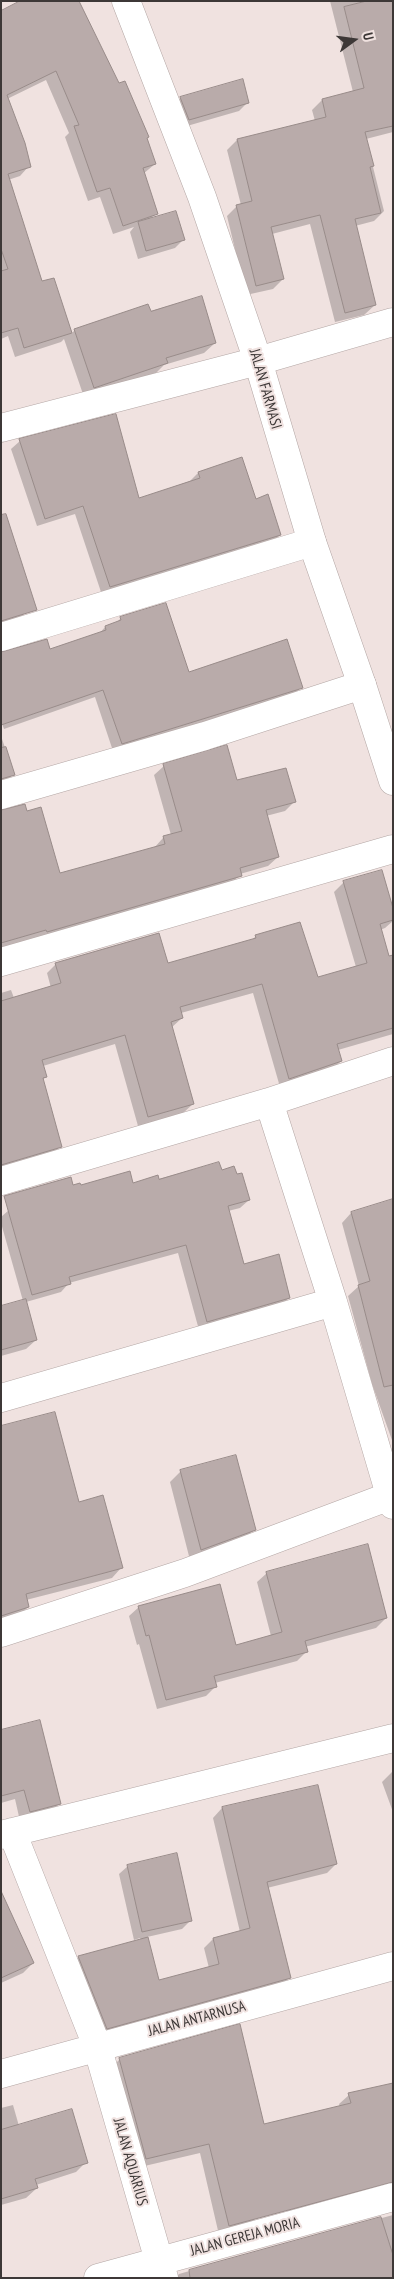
<!DOCTYPE html>
<style>
body{margin:0}
#map{position:relative;width:394px;height:2279px;overflow:hidden;background:#f0e2e0;font-family:"PT Sans Narrow",sans-serif}
canvas{display:block}
.frame{position:absolute;inset:0;border:2px solid #3d3837;pointer-events:none}
.north{position:absolute;left:329px;top:15px;width:50px;height:50px;-webkit-text-stroke:4px #f0e2e0;paint-order:stroke;rotate:76deg;font-size:14px;font-weight:700;line-height:20px;text-align:center;color:#3d3837}
.north::after{content:'';display:block;margin:auto;width:18px;height:22px;background:#3d3837;clip-path:polygon(50% 0,100% 100%,50% 72%,0 100%)}
</style>
<div id="map">
<canvas width="394" height="2279"></canvas>
<div class="frame"></div>
<div class="north">U</div>
</div>
<script>
const g = document.querySelector('canvas').getContext('2d');
g.lineJoin = 'round';
function fillPath(path, color) { g.fillStyle = color; g.fill(path, 'evenodd'); }
function stroke(path, color, width, dash) { g.strokeStyle = color; g.lineWidth = width; g.lineCap = dash ? 'butt' : 'round'; g.setLineDash(dash || []); g.stroke(path); }
function write(font, color, halo, rows, align = 'center') {
  g.font = font + ' "PT Sans Narrow",sans-serif'; g.lineWidth = 4; g.setLineDash([]); g.textBaseline = 'middle'; g.strokeStyle = halo; g.fillStyle = color; for (const [text, x, y, turn = 0] of rows) {
    g.save(); g.translate(x, y); g.rotate((+turn || 0) * Math.PI / 180); g.textAlign = isNaN(turn) ? turn : align; if (halo) g.strokeText(text, 0, 0); g.fillText(text, 0, 0); g.restore();
  }
}
fillPath(new Path2D(`
 M330,1H393V132L366,139L384,211L374,221L355,226L375,305L364,315L335,322L310,224L272,234L283,279L273,289L246,295L227,216L237,206L241,205L227,150L237,140L315,121L312,110L322,100L353,92Z
 M1,12L146,138L155,164L143,174L156,213L150,219L183,240L175,248L138,259L130,232L134,227L113,234L100,197L88,201L65,137L69,133L46,80L7,99L29,166L20,176L8,180L42,283L53,279L71,334L75,330L150,313L215,343L204,353L164,365L156,373L84,397L64,339L61,342L15,357L8,336L1,339Z
 M181,98L248,102L239,111L180,128L172,106Z
 M20,441L139,499L190,481L198,473L255,500L280,535L272,543L102,595L75,514L37,526L11,449Z
 M1,538L26,612L16,622L1,627Z
 M121,618L188,673L301,687L293,696L113,751L95,697L4,729L1,721L43,664L99,634L105,627L115,624Z
 M1,736L14,774L1,785Z
 M164,766L236,782L294,802L285,811L266,816L278,857L268,866L240,874L231,885L1,949V811L60,875L154,848L163,838L171,835L154,775Z
 M344,882L393,912V921L385,928L380,930L393,973V1034L338,1050L341,1061L332,1070L280,1087L253,993L181,1013L182,1018L171,1028L193,1104L183,1113L138,1126L115,1044L43,1066L46,1077L42,1080L61,1146L51,1155L1,1169V993L11,990L14,998L51,988L47,973L56,964H167L251,941L256,936L317,978L356,967L334,892Z
 M221,1171L249,1200L240,1208L228,1211L243,1265L289,1298L280,1306L199,1330L178,1253L69,1283L61,1292L26,1302L36,1340L26,1349L1,1356V1307L23,1301L1,1223V1217L9,1210L133,1184Z
 M393,1201V1443L372,1384L348,1296L359,1286L342,1223L351,1213Z
 M1,1436L78,1503L121,1568L112,1578L26,1600L28,1607L18,1617L1,1623Z
 M181,1471L254,1529L243,1541L190,1560L170,1482Z
 M267,1573L386,1618L376,1628L305,1647L307,1651L297,1661L215,1683L216,1686L206,1696L157,1709L139,1644L137,1645L129,1616L139,1607L235,1647L271,1636L257,1582Z
 M1,1731L59,1804L50,1813L20,1821L15,1799L1,1803Z
 M392,1772H393V1812L382,1782Z
 M317,1786L336,1864L327,1873L267,1888L289,1978L280,1987L98,2037L69,1966L79,1957L141,1940L140,1938L134,1940L119,1874L128,1866L191,1920L182,1929L147,1937L158,1981L209,1968L204,1948L213,1939L240,1932L213,1818L222,1808Z
 M1,1906L33,1963L23,1973L1,1983Z
 M120,2059L263,2126L340,2107L339,2104L349,2095L393,2083V2195L289,2216L284,2195L244,2228L219,2235L200,2153L136,2168L110,2069Z
 M13,2105L19,2126L86,2162L76,2172L36,2185L37,2188L26,2198L1,2205V2108Z
 M393,2215V2278L308,2238Z
 M263,2250L270,2278H175L179,2274Z`), '#0003');
const building = new Path2D(`
 M20,1H79L119,83L125,81L149,137L147,138L156,164L143,168L158,214L123,226L110,188L97,192L74,126L79,125L56,71L7,95L25,143L31,167L8,174L42,281L54,278L72,333L24,348L18,328L1,333V271L8,269L1,249V11Z
 M367,1H393V126L365,132L374,166L370,167L381,213L355,219L376,305L345,313L320,215L271,227L284,279L256,286L236,205L252,201L237,139L326,117L322,99L364,88L344,7Z
 M243,79L249,103L189,120L180,97Z
 M176,211L185,240L146,251L138,222Z
 M202,296L216,343L166,358L168,363L94,388L74,329L148,304L151,311Z
 M116,414L139,498L200,478L198,472L242,457L256,499L268,494L281,535L110,587L83,506L45,519L19,439Z
 M6,514L37,610L1,621V515Z
 M166,603L189,672L287,639L303,688L122,744L103,690L1,725V652L47,639L50,649L106,630L105,626L121,620L120,617Z
 M227,745L237,780L286,768L296,802L266,810L279,857L240,868L242,876L47,932L46,930L1,943V810L25,804L27,811L41,807L60,873L165,844L163,836L182,831L163,764Z
 M6,747L15,775L1,779V748Z
 M382,870L393,908V920L380,924L389,956L393,955V1028L337,1044L342,1061L289,1079L262,984L180,1007L183,1018L171,1022L194,1104L148,1117L125,1035L42,1060L47,1077L43,1078L62,1147L1,1165V1001L61,983L55,963L159,933L168,963L256,938L255,935L300,922L318,977L367,963L343,881Z
 M219,1162L222,1170L234,1166L237,1174L242,1173L250,1200L228,1206L244,1264L279,1254L290,1298L207,1322L186,1245L69,1277L71,1284L32,1295L4,1196L71,1177L73,1185L80,1183L81,1185L130,1171L133,1183L158,1175L159,1179Z
 M393,1199V1385L384,1387L358,1285L370,1281L351,1212Z
 M26,1299L37,1340L1,1350V1306Z
 M55,1412L79,1502L103,1495L123,1568L26,1594L29,1607L1,1616V1426Z
 M236,1455L256,1530L201,1550L180,1470Z
 M368,1544L387,1618L305,1641L308,1652L214,1676L217,1687L166,1700L149,1635L146,1636L138,1606L220,1584L236,1645L282,1632L266,1572Z
 M40,1720L61,1804L30,1812L24,1790L1,1796V1730Z
 M318,1785L337,1864L267,1882L291,1978L107,2029L78,1956L148,1937L159,1980L219,1964L213,1938L250,1928L222,1807Z
 M177,1853L192,1921L142,1932L127,1865Z
 M1,1891L34,1963L1,1978Z
 M240,2024L264,2124L351,2103L348,2093L393,2083V2182L229,2226L209,2144L146,2159L119,2058Z
 M72,2109L88,2163L35,2179L38,2188L1,2199V2130Z
 M381,2217L393,2255V2278H190L189,2270Z`);
fillPath(building, '#b9abaa');
stroke(building, '#988b89', 1);
const minor = new Path2D(`
 M1,428L258,361L393,322
 M1,637L312,542
 M1,795L205,736L362,685
 M1,962L393,849
 M269,1102L333,1302L393,1505
 M1,1181L269,1102L393,1061
 M1,1398L333,1302
 M1,1633L185,1573L390,1496
 M12,1832L97,2046L164,2278
 M1,1835L393,1738
 M1,2074L393,1966
 M98,2278L393,2197`);
const tertiary = new Path2D(`
 M126,1L202,197L258,361L312,542L362,685L393,781`);
stroke(minor, '#b3a6a4', 29);
stroke(tertiary, '#b3a6a4', 29);
stroke(minor, '#fff', 28);
stroke(tertiary, '#fff', 28);
write('15px', '#3d3837', '#f0e2e0', [
 ["JALAN FARMASI",265,389,74],
 ["JALAN ANTARNUSA",197,2019,-15],
 ["JALAN AQUARIUS",130,2162,74],
 ["JALAN GEREJA MORIA",245,2237,-15]
]);
</script>
